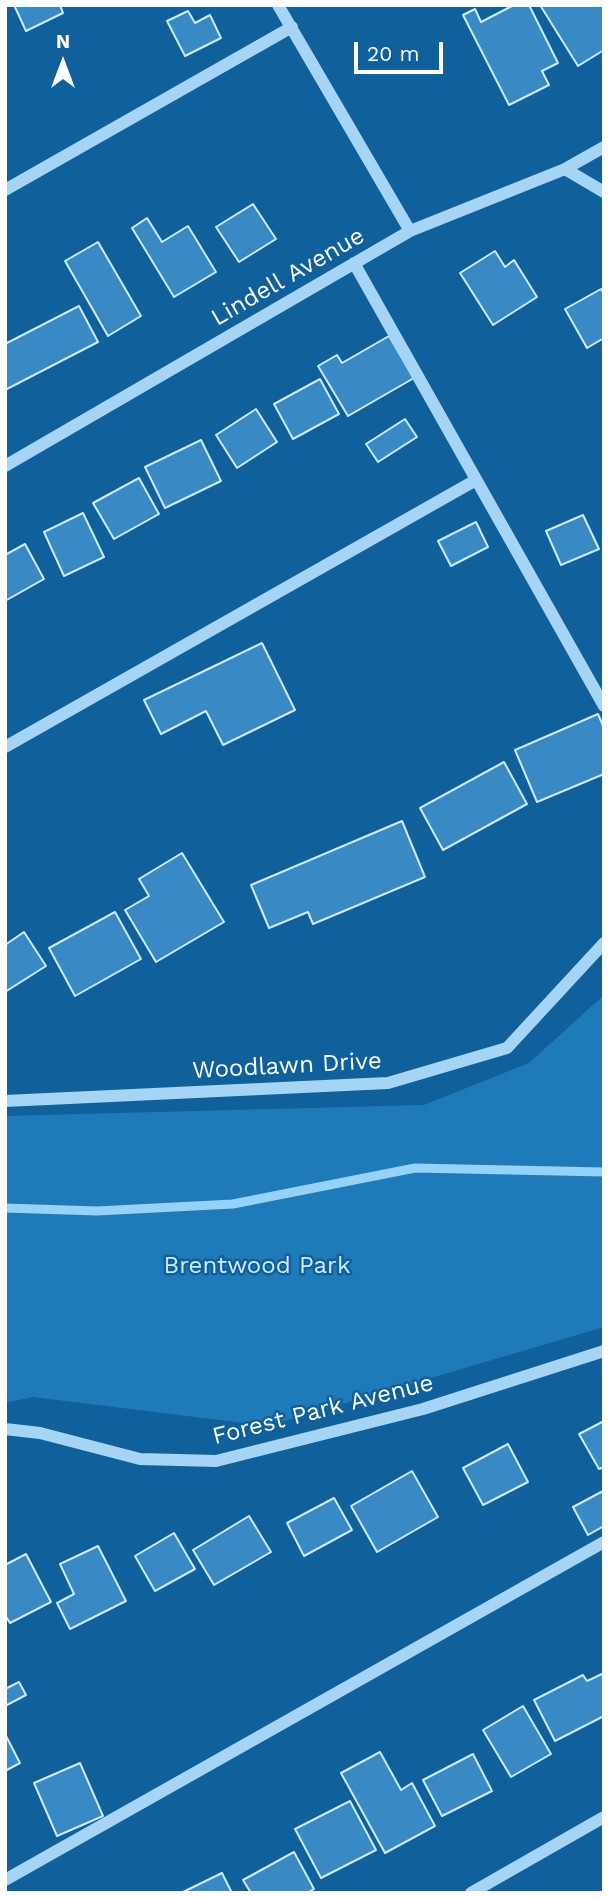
<!DOCTYPE html>
<style>
body{margin:0}
#map{position:relative;width:609px;height:1898px;overflow:hidden;background:#10609c;font-family:"Work Sans",sans-serif}
canvas{display:block}
.frame{position:absolute;inset:0;border:7px solid #fff;pointer-events:none}
.north{position:absolute;left:28px;top:28px;width:70px;height:70px;-webkit-text-stroke:5px #10609c;paint-order:stroke;rotate:0deg;font-size:19px;font-weight:700;line-height:28px;text-align:center;color:#fff}
.north::after{content:'';display:block;margin:auto;width:24px;height:32px;background:#fff;clip-path:polygon(50% 0,100% 100%,50% 72%,0 100%)}
.scale{position:absolute;left:354px;top:42px;width:89px;height:32px;box-sizing:border-box;border:4px solid #fff;border-top:0;padding-left:9px;font-size:21px;line-height:24px;white-space:nowrap;color:#fff;-webkit-text-stroke:5px #10609c;paint-order:stroke}
</style>
<div id="map">
<canvas width="609" height="1898"></canvas>
<div class="frame"></div>
<div class="north">N</div>
<div class="scale">20 m</div>
</div>
<script>
const g = document.querySelector('canvas').getContext('2d');
g.lineJoin = 'round';
function fillPath(path, color) { g.fillStyle = color; g.fill(path, 'evenodd'); }
function stroke(path, color, width, dash) { g.strokeStyle = color; g.lineWidth = width; g.lineCap = dash ? 'butt' : 'round'; g.setLineDash(dash || []); g.stroke(path); }
function write(font, color, halo, rows, align = 'center') {
  g.font = font + ' "Work Sans",sans-serif'; g.lineWidth = 5; g.setLineDash([]); g.textBaseline = 'middle'; g.strokeStyle = halo; g.fillStyle = color; for (const [text, x, y, turn = 0] of rows) {
    g.save(); g.translate(x, y); g.rotate((+turn || 0) * Math.PI / 180); g.textAlign = isNaN(turn) ? turn : align; if (halo) g.strokeText(text, 0, 0); g.fillText(text, 0, 0); g.restore();
  }
}
fillPath(new Path2D(`
 M604,995V1327L268,1426L33,1397L5,1403V1116L424,1105L529,1063Z`), '#1f7aba');
stroke(new Path2D(`
 M5,1208L97,1211L233,1204L415,1168L604,1172`), '#96d1f8', 9);
const building = new Path2D(`
 M14,5H60L63,13L26,31Z
 M514,5H529L558,63L542,71L549,85L509,105L463,15L475,9L481,22Z
 M540,5H604V50L578,66Z
 M188,11L195,23L210,15L221,38L185,56L167,21Z
 M253,204L276,239L239,262L216,227Z
 M147,218L162,242L188,226L216,272L174,297L132,228Z
 M98,242L141,316L108,336L65,261Z
 M495,251L505,267L514,260L537,297L493,325L460,273Z
 M601,289L604,294V338L587,348L565,309Z
 M79,306L98,342L5,390V344Z
 M389,336L414,378L348,416L318,366L337,355L342,363Z
 M320,379L339,414L293,439L274,404Z
 M256,409L277,442L237,468L216,435Z
 M405,419L417,437L378,462L366,444Z
 M201,440L221,481L165,508L145,467Z
 M139,478L159,514L114,539L93,503Z
 M83,513L104,557L64,576L44,532Z
 M583,515L599,549L561,565L546,531Z
 M476,522L488,547L451,566L438,541Z
 M25,544L44,579L5,601V555Z
 M262,643L295,710L223,745L206,711L161,734L144,700Z
 M598,714L604,728V774L537,802L515,750Z
 M504,762L527,804L443,850L420,808Z
 M402,821L425,877L313,924L308,912L269,928L251,885Z
 M182,853L224,922L156,962L125,910L149,896L139,879Z
 M115,912L141,959L75,996L49,948Z
 M24,932L46,966L5,992V945Z
 M604,1421V1467L599,1469L579,1434Z
 M508,1444L528,1482L483,1505L463,1468Z
 M412,1471L438,1517L377,1552L351,1506Z
 M603,1491L604,1526L588,1535L573,1507Z
 M334,1498L352,1530L304,1556L287,1523Z
 M249,1516L271,1552L214,1585L193,1550Z
 M174,1533L195,1569L155,1591L135,1556Z
 M98,1546L126,1601L70,1629L57,1603L74,1594L60,1564Z
 M26,1554L51,1602L10,1623L5,1615V1565Z
 M604,1673V1716L555,1741L534,1700L583,1675L587,1681Z
 M19,1682L26,1695L5,1706V1689Z
 M523,1706L551,1754L511,1777L483,1730Z
 M5,1734L20,1763L5,1771Z
 M380,1752L401,1790L412,1783L435,1826L385,1853L341,1773Z
 M473,1754L492,1791L442,1816L423,1780Z
 M80,1763L103,1816L57,1836L34,1783Z
 M350,1801L376,1850L321,1878L295,1829Z
 M294,1852L314,1889L307,1893H251L243,1880Z
 M222,1873L232,1893H181Z`);
fillPath(building, '#398ac4');
stroke(building, '#cdeafe', 2);
stroke(new Path2D(`
 M278,5L410,231
 M565,169L604,192
 M5,190L292,27
 M354,263L604,706
 M5,466L410,231L565,169L604,147
 M5,747L476,480
 M5,1101L388,1083L507,1048L604,943
 M5,1429L40,1433L140,1459L216,1461L423,1409L604,1351
 M5,1880L604,1542
 M471,1893L604,1817`), '#a5d4f5', 12);
write('24px', '#fff', '#10609c', [
 ["Lindell Avenue",288,277,-30],
 ["Woodlawn Drive",287,1066,-3],
 ["Forest Park Avenue",323,1410,-14]
]);
write('24px', '#cdeafe', '#10609c', [
 ["Brentwood Park",257,1266]
]);
</script>
